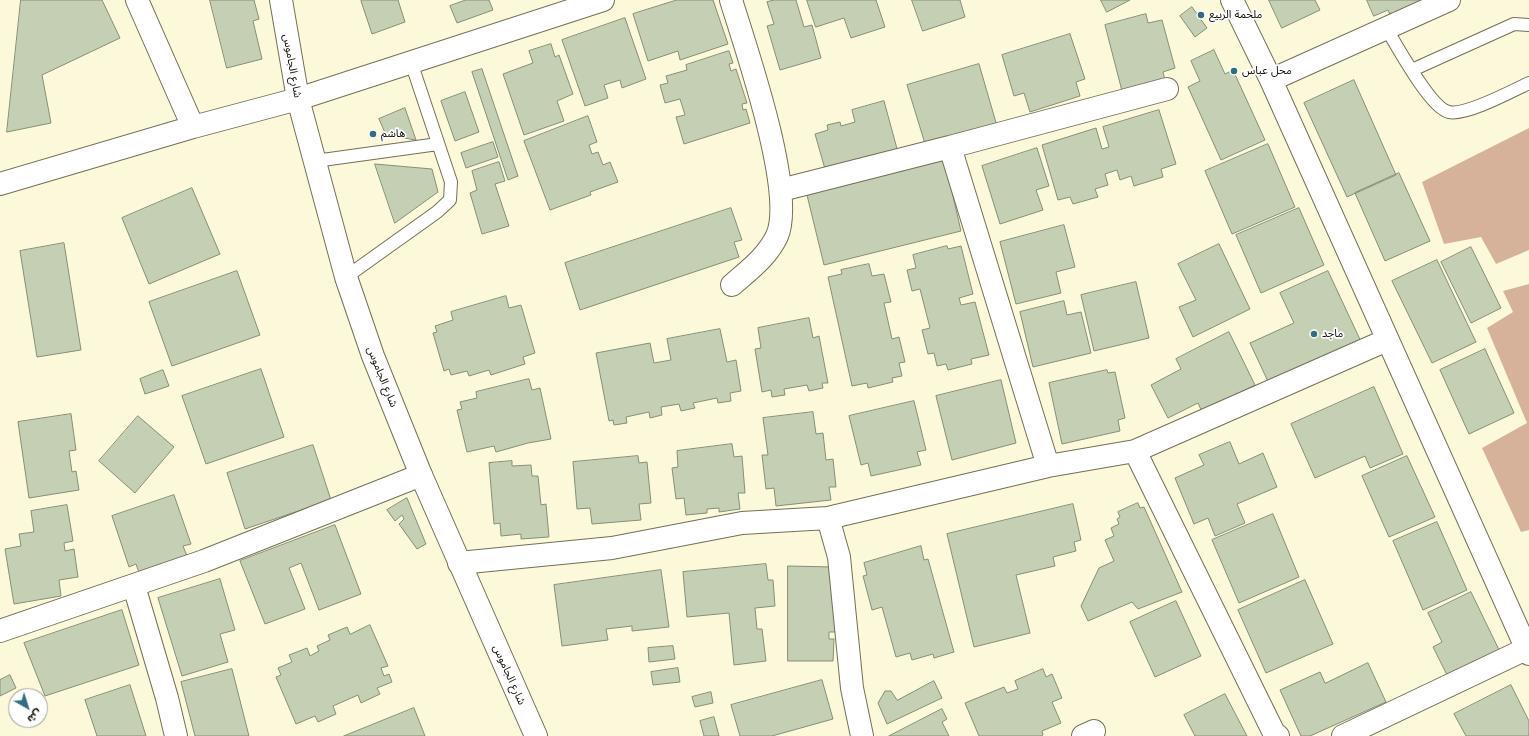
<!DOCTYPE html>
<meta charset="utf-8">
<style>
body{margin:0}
#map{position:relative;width:1529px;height:736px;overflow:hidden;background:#fcf9db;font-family:"Libre Baskerville","Noto Sans Arabic",serif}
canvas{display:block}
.north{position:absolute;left:8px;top:688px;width:40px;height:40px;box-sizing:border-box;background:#fff;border:1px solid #9f9f9b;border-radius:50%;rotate:141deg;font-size:11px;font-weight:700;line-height:16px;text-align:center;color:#100f06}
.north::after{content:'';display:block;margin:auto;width:14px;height:18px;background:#316e84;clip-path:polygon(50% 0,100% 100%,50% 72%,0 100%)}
</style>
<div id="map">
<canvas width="1529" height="736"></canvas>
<div class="north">ش</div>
</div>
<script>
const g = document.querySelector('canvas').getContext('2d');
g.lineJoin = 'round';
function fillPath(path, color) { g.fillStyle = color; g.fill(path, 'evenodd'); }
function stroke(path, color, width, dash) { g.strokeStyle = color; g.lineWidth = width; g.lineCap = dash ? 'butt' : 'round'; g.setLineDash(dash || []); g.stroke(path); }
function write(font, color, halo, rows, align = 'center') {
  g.font = font + ' "Libre Baskerville","Noto Sans Arabic",serif'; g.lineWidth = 3.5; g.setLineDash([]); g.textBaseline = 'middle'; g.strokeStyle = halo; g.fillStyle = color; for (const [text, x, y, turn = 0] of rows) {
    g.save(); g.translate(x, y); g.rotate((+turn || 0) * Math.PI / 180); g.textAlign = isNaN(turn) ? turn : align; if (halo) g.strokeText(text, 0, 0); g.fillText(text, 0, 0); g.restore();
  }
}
fillPath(new Path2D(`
 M1529,128V250L1496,264L1481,237L1444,244L1422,182Z
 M1529,284V530L1521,532L1482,448L1527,423L1487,328L1513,312L1503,291Z`), '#d7b29b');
const building = new Path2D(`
 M21,0H102L120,38L42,75L51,123L7,132Z
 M210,0H254L259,19L253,21L262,59L227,68Z
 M363,0H398L405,22L372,34L361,1Z
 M466,0H489L493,10L457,23L450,6Z
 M677,0H713L728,44L680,60L678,51L648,61L633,14Z
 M775,0H796L804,27L812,25L821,58L780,70L767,26L774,24L767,2Z
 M807,0H876L885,27L851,38L844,18L816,27Z
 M912,0H960L965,17L923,31Z
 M1101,0H1130L1107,12Z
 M1269,0H1315L1320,10L1282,28Z
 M1367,0H1430L1391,17L1388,10L1374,16Z
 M1192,7L1207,28L1195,37L1180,16Z
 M1146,14L1148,23L1162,20L1175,68L1163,72L1165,80L1122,91L1105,25Z
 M625,18L646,79L622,88L620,80L604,85L608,98L585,106L562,40Z
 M1070,34L1085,79L1076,82L1080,96L1030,112L1024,93L1014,96L1002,55Z
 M551,44L555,57L559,55L573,94L557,101L564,121L524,135L503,74L533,63L529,51Z
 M1214,50L1225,74L1233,70L1265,140L1221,160L1188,87L1200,81L1191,61Z
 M729,51L733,63L729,64L731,71L736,69L747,103L742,104L743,110L746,109L750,123L684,144L676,117L685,115L680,99L665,103L660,85L668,83L666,76L687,70L686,65Z
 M979,64L997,126L926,147L907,85Z
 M482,69L518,176L508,180L472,72Z
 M1354,80L1396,175L1347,197L1304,103Z
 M465,92L479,132L455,141L441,101Z
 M884,101L899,156L827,176L815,134L828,130L827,125L840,122L841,126L855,122L852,110Z
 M405,108L416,140L386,135L379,119Z
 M1159,110L1176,164L1161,169L1163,177L1134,186L1131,176L1120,180L1117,170L1105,174L1108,185L1095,189L1098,197L1073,204L1070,197L1058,200L1042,145L1096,128L1102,149L1109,147L1103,127Z
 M588,116L597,142L589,145L592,154L598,152L603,165L610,162L618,182L590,192L591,195L550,210L524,141Z
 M493,142L498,157L466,168L461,153Z
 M1268,144L1295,207L1232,234L1205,171Z
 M1037,148L1049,186L1036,190L1043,210L1000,224L982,166Z
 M944,157L961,231L824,265L806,191Z
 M499,162L505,181L495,184L509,226L482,234L470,193L477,190L472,171Z
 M375,164L432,169L438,192L395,223Z
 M1399,173L1430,241L1385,261L1355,193Z
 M192,188L220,254L149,284L122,218Z
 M731,208L742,240L734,242L739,257L580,310L565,263Z
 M1299,208L1324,265L1261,293L1236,235Z
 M1064,225L1075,267L1056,272L1061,293L1016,304L1000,242Z
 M64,243L81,350L37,357L20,251Z
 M1219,244L1250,309L1193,337L1179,307L1196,300L1178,264Z
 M947,246L948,249L961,246L973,294L959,298L961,305L975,302L989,355L971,359L972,364L948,370L946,364L937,366L934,353L928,354L922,330L930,328L920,289L912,291L907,270L916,268L913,255Z
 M1471,247L1501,308L1471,323L1441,262Z
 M1437,260L1476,342L1432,363L1392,281Z
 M869,264L872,276L884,274L891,302L884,303L892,339L899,337L905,362L899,363L902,376L892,378L893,382L868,388L867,383L852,386L828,277L842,274L841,270Z
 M237,271L260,335L172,366L149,302Z
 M1328,271L1364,348L1272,390L1250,343L1294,323L1280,293Z
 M1136,282L1149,338L1094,351L1081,295Z
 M506,296L509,308L521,305L535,353L523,357L525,364L491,375L489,370L469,376L467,371L451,375L449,369L444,371L433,333L437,332L435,326L453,320L451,312Z
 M1064,301L1067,315L1081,312L1091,353L1033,367L1020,312Z
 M809,318L813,338L819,336L828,383H822L823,388L809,391L807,385L784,389L785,395L772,397L771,390L762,392L755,349L761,348L758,328Z
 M720,329L727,362L736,360L741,391L730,393L731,401L718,403L717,398L693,403L695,408L681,411L679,404L661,407L662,415L650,418L649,412L626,417L627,423L614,425L613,420L609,421L596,353L650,343L654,363L671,360L667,339Z
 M1229,332L1255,385L1202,412L1198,403L1168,418L1151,385L1181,369L1176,359Z
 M1485,349L1514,413L1469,434L1440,370Z
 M261,369L284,437L206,464L182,396Z
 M163,370L169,386L145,394L140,379Z
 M1107,370L1108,373L1115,372L1125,418L1118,420L1120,431L1062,444L1049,383Z
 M529,379L532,390L540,388L551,439L528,443L496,452L494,446L467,452L457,410L462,409L460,402L477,398L476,392Z
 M1001,380L1016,443L952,460L936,396Z
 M1374,387L1403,454L1370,468L1365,456L1315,478L1291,424Z
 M914,401L926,450L917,452L921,465L871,476L868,463L861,465L849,416Z
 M813,412L816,434L823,433L826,460L833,459L836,487H829L831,500L776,506L774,488L766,489L762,455H768L763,418Z
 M71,414L76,450L69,451L72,472L76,471L79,490L29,498L18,422Z
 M138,416L174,447L135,493L99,461Z
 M1230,442L1239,464L1263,453L1277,487L1237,504L1245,523L1215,536L1208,518L1194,524L1175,478L1204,465L1199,455Z
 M732,444L734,457L742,456L745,493H738L740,509L719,512V508L707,509V513L686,515L684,498L676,499L672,468L678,467L677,451Z
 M313,445L331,500L245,529L227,473Z
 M638,456L639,463L647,462L651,503L639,504L641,520L592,524L590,508L577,509L573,462Z
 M1407,456L1435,517L1389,537L1362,476Z
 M512,461V466L531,465L532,476H538L541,505L546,504L549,537L521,539V534L501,536L500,523L494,524L489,463Z
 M174,495L191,544L183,546L189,561L141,578L136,564L129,567L112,516Z
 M407,498L426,544L417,549L399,524L404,519L402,515L395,521L387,510Z
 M1138,503L1140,508L1144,507L1182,592L1138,609L1132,602L1088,621L1081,606L1099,568L1114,561L1105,540L1114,536L1111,528L1119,524L1117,519L1120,517L1118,512Z
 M1073,504L1081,540L1074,542L1076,551L1053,557L1055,566L1016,575L1030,633L974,647L947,534Z
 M67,505L73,541L64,543L65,551L74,549L78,577L59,580L61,596L14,604L5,549L21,546L19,534L34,532L31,511Z
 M1273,514L1299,577L1239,603L1212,540Z
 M1437,522L1467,590L1423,610L1393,541Z
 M335,525L361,594L319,610L301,563L289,568L305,609L265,624L240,561Z
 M921,546L924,560L928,559L954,652L934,658L933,654L912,660L910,653L896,657L882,607L872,610L863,576L867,575L864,563Z
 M766,564L768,580H773L775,606L755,608L757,629H762L766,661L734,665L729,613L687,617L683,572Z
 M788,566L834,567L843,632H829V639H834L833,661H788Z
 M661,570L669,627L632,631V626L606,629L608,640L562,646L554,585Z
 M220,579L235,630L220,634L228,662L182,676L158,598Z
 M1305,580L1333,644L1266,673L1238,610Z
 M1471,592L1502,656L1450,681L1433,647L1442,642L1428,613Z
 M1176,601L1201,656L1155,677L1130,622Z
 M122,610L139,665L45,696L24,643Z
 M370,625L388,666L381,668L384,676L389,674L392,682L377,688L380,694L361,703L358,695L333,706L336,714L318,722L315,716L296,724L276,677L281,675L278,668L292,662L289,655L307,648L310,656L319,651L317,646L330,640L328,635L347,627L350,634Z
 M673,646L675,659L649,662L648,648Z
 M1368,663L1386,702L1310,736H1301L1280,690L1320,672L1325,683Z
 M678,668L680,682L653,685L651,672Z
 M232,669L249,736H195L181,682Z
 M1043,669L1046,677L1052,674L1062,698L1052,702L1061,723L1042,731L1043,735L1041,736H979L965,703L1004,687L1007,693L1018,689L1015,681Z
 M10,675L16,688L0,696V680Z
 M822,680L833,719L772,736H740L731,705Z
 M934,681L942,698L887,724L878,703L885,691H891L897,700Z
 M130,685L146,736H97L85,700Z
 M1511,685L1529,721V736H1466L1454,714Z
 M711,692L713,703L695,707L692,697Z
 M1225,694L1247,736H1195L1184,715Z
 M414,708L425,736H344Z
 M942,709L947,719L942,722L949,736H889Z
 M714,717L719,736H704L700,721Z`);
fillPath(building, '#c4cfb4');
stroke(building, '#848f76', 1);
const service = new Path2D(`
 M1386,28C1397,46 1431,109 1449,112C1466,116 1512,91 1529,83
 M1412,70L1514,24L1529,25
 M315,161L438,144
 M346,277L437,212L450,200L451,182L411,62`);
const minor = new Path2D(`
 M137,0L193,127
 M731,0C746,49 796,192 777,236C767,257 749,270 732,285
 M1232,0L1271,80L1529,654
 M1271,80L1449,0
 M950,147L1167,89
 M0,184L193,127L298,99L603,0
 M781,190L950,147L1048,466
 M1135,451L1274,733L1278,736
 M828,518L839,557L852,688L862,736
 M459,563L612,548L742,523L828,518L1048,466L1135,451L1387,340
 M134,586L167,698L176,736
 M0,631L204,561L421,475
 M1083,736L1094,731
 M1343,736L1526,649`);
const tertiary = new Path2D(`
 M281,0L298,99L346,277L373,356L421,475L536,736`);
stroke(service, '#737056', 14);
stroke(minor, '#737056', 24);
stroke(tertiary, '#737056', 24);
stroke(service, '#fff', 12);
stroke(minor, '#fff', 22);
stroke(tertiary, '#fff', 22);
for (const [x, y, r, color] of [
 [1201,15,4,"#316e84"],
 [1234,71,4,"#316e84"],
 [373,134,4,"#316e84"],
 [1314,334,4,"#316e84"]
]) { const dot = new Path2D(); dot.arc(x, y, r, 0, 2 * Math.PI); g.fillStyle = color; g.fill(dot); stroke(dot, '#fff', 1.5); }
write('11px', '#100f06', '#fff', [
 ["ملحمة الربيع",1209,15],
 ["محل عباس",1242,71],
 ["هاشم",381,134],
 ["ماجد",1322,334]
], 'left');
write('11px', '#100f06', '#fff', [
 ["شارع الجاموس",292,66,80],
 ["شارع الجاموس",382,377,68],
 ["شارع الجاموس",509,675,66]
]);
</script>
